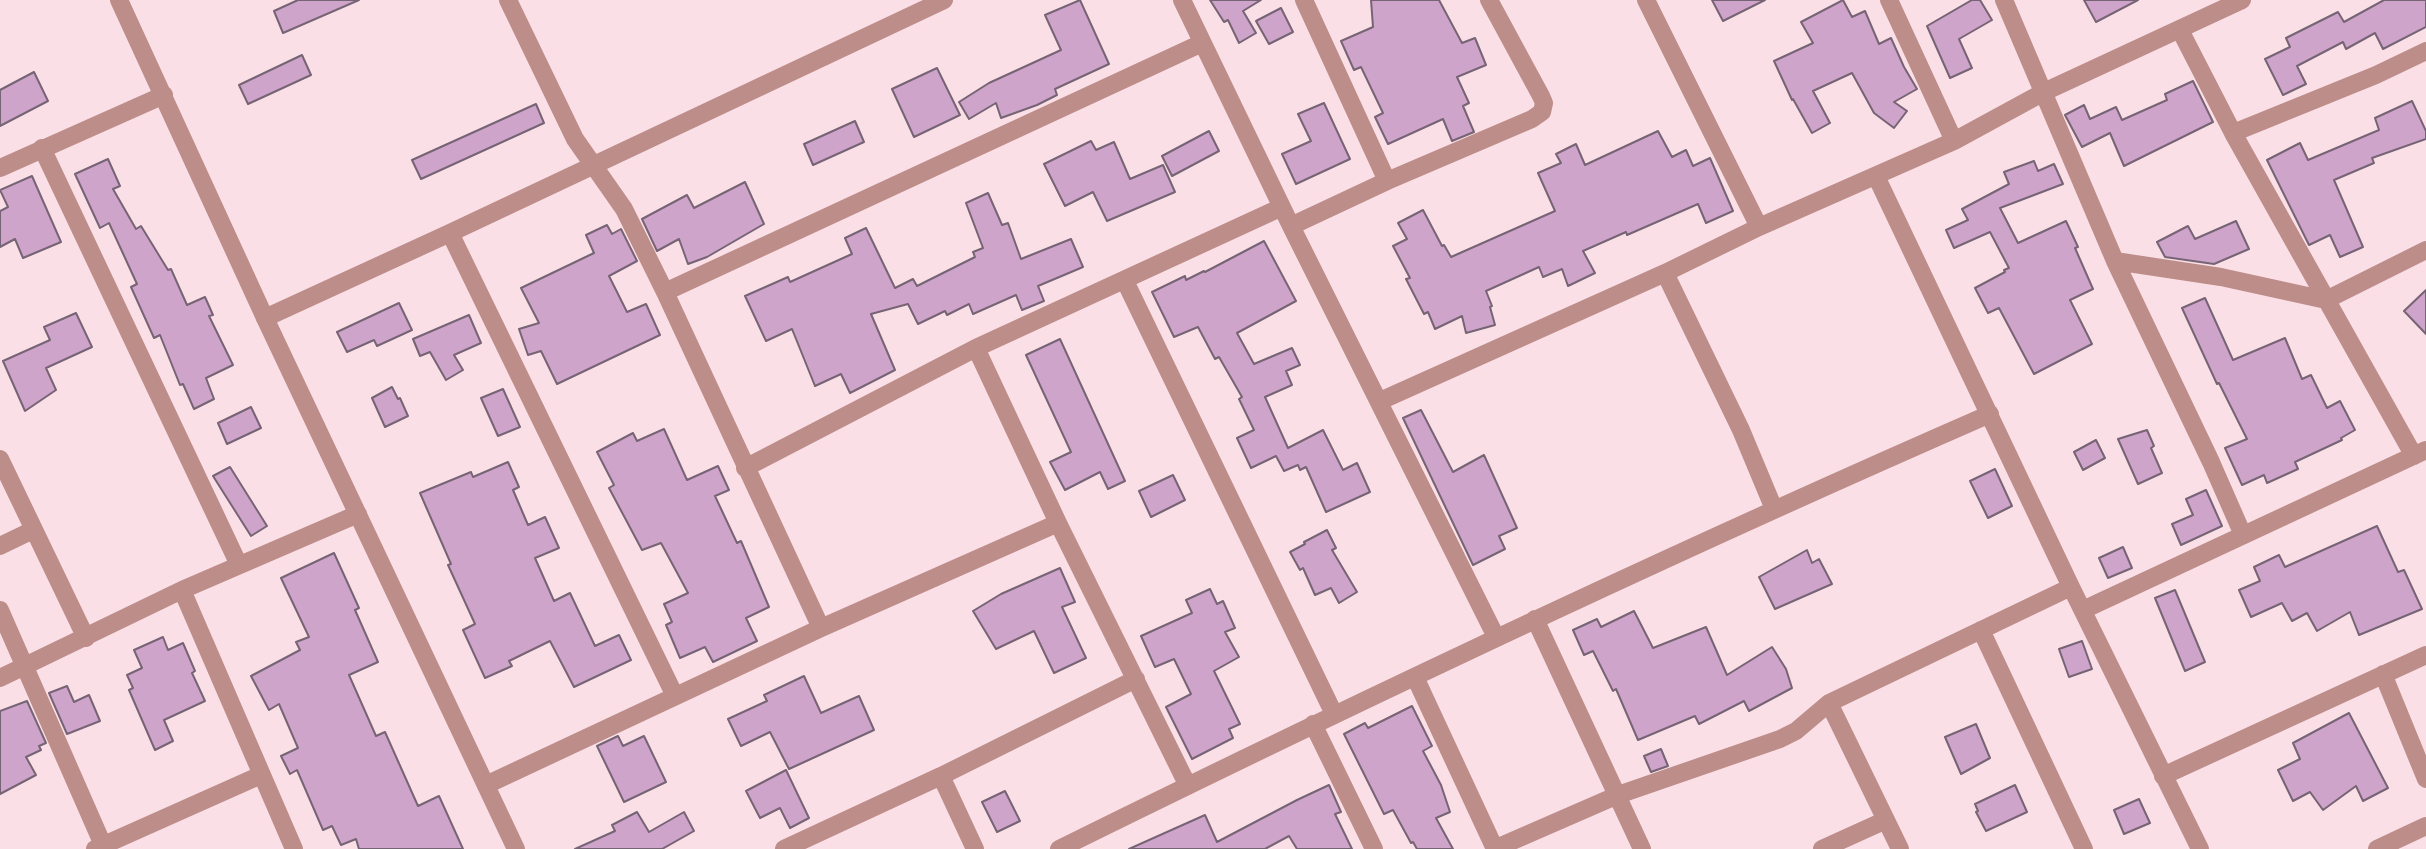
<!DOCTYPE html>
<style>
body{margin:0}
canvas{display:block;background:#fbdfe7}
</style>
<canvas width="2426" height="849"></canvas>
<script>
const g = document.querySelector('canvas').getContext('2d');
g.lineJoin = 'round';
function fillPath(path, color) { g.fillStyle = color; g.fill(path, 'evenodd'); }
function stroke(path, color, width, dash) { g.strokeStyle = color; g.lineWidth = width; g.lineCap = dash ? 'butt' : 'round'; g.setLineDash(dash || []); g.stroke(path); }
const building = new Path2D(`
 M298,0H359L283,33L274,11Z
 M1080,0L1109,64L1055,89L1057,95L1037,105L1001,118L996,103L969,119L959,102L989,83L1061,50L1045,15Z
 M1210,0H1261L1243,11L1256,33L1239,43L1228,20L1224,22Z
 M1371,0H1439L1462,43L1475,38L1486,65L1457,77L1469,103L1463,106L1474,132L1452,141L1443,119L1388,144L1375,117L1383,113L1361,67L1354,70L1341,41L1373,27Z
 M1712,0H1765L1723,21Z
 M1843,0L1852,17L1865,11L1879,44L1891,38L1904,67L1917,89L1894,102L1907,111L1894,128L1874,113L1852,73L1813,91L1830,123L1812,133L1793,99L1792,100L1774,61L1813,43L1801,22Z
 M1972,0H1980L1992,20L1959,39L1972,68L1950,78L1927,26Z
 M2084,0H2138L2096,22Z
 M2384,0H2426V27L2383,49L2375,33L2346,49L2343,42L2297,66L2306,84L2283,95L2265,59L2290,47L2286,38L2338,12L2344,22Z
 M1281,8L1293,32L1269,44L1256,21Z
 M302,55L311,75L248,104L239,85Z
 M937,68L960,115L914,137L892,89Z
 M34,72L48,101L0,126V90Z
 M2193,81L2213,122L2124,166L2110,133L2082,147L2065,115L2084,105L2090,119L2116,107L2122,120L2167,100L2165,94Z
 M2412,101L2426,131V139L2372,158L2374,163L2334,180L2363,247L2340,257L2330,235L2309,245L2267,160L2300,143L2308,160L2379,130L2375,118Z
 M1324,103L1350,159L1296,184L1282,154L1311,141L1298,114Z
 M536,104L544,123L421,179L412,160Z
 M855,121L864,142L813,165L804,144Z
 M1209,131L1219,151L1172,176L1162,156Z
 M1658,131L1672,157L1686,150L1693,166L1710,158L1733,211L1706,223L1698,204L1627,235L1626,232L1583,251L1595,273L1568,286L1562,269L1543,277L1539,267L1486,291L1492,306L1490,307L1495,325L1466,333L1462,316L1435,329L1428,312L1424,314L1406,279L1410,278L1393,246L1407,239L1398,223L1423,210L1442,246L1444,245L1451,257L1555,211L1538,173L1561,163L1556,154L1576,144L1585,165Z
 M1091,141L1096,150L1114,142L1130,179L1163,165L1175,192L1107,221L1093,192L1065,206L1044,164Z
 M108,159L120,186L113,189L136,229L141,226L168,270L171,269L187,305L205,297L213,315L209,316L233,365L206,378L214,399L194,409L183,384L180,385L160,335L154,338L131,287L137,284L109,223L100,228L75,174Z
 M2034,161L2038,171L2054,164L2063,184L2000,208L2018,243L2066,221L2078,247L2075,248L2093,289L2070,300L2092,344L2034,374L1999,308L1988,313L1975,288L2005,272L2004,270L2009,268L1990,232L1954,248L1946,230L1968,220L1962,209L2009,184L2004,172Z
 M32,176L61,242L23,258L15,239L0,247V211L8,207L0,190Z
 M745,182L764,224L707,257L688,264L679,239L657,251L642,219L687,195L694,208Z
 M988,193L1002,225L1008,223L1021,259L1071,239L1083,267L1038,286L1044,301L1022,310L1016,295L973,314L969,304L947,315L945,311L918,324L908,304L871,314L895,370L850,393L841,374L815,386L792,329L766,341L745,296L788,277L790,282L852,254L845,238L866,228L895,288L913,279L917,286L975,257L973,252L983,248L966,203Z
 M2236,221L2249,249L2214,264L2165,257L2157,242L2188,226L2195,239Z
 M607,225L612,234L621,229L637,261L609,276L627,312L646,304L660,335L557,384L541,351L528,355L519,329L539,323L521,288L594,253L586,235Z
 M1264,241L1296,301L1237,333L1254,364L1292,348L1300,365L1286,371L1292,385L1265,397L1288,448L1323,430L1343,470L1357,463L1370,492L1326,512L1306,467L1300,470L1298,465L1284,471L1276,456L1251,468L1237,438L1254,430L1239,399L1242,397L1219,357L1215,359L1198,327L1174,337L1152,292L1185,276L1186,280L1204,271L1205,272Z
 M2426,290V334L2404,311Z
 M2205,298L2233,360L2285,338L2302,379L2311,375L2327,408L2340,401L2355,430L2341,438L2342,440L2295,462L2298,469L2267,483L2264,475L2242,485L2225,448L2247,439L2219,383L2217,384L2182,308Z
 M399,303L412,330L377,346L374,340L347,352L337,332Z
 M76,313L92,347L46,368L56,390L25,411L3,361L50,340L44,327Z
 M469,315L481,343L454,355L463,370L446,380L430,352L420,356L413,339Z
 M1060,339L1125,481L1108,489L1100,472L1065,490L1050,462L1071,452L1026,355Z
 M392,387L398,399L400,398L408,416L385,427L372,398Z
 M503,389L520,427L498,436L481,398Z
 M251,407L261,428L227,444L218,423Z
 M1421,410L1453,472L1484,455L1517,528L1499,536L1505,549L1473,565L1403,418Z
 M664,429L687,480L718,466L729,490L715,496L737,543L741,541L769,607L746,618L757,641L713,662L705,647L680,658L666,625L672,622L664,604L688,593L661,543L642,550L609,488L614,485L597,452L633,433L637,441Z
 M2147,430L2154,446L2151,448L2162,473L2138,484L2118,439Z
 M2096,440L2105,458L2083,470L2074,452Z
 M508,462L519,487L513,490L528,525L545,517L559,548L535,558L554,601L570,593L595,646L619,635L631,660L574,687L550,641L509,661L512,666L485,678L463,630L475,624L448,565L451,564L420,493L471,472L473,477Z
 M230,467L267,526L251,536L213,476Z
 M1995,469L2012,506L1988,518L1970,481Z
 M1173,475L1185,500L1151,517L1139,491Z
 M2206,490L2222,526L2181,545L2172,524L2193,515L2186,499Z
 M2377,526L2398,572L2404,570L2422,609L2359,635L2350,612L2317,631L2307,613L2292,621L2282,603L2251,617L2239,590L2260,581L2254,567L2279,555L2285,567Z
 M1327,530L1336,548L1332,550L1357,592L1339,603L1331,588L1315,595L1303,568L1300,570L1290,552L1305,544L1304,542Z
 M2123,547L2132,568L2108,578L2099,558Z
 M1807,550L1812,563L1819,559L1832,584L1775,609L1759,577Z
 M334,553L359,608L355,610L378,662L349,675L376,736L385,732L418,806L439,796L463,849H359L356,839L341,845L332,826L323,830L297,770L290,774L281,756L298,748L279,704L269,710L251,676L300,650L296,642L309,637L281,578Z
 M1060,568L1075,602L1062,607L1086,658L1054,673L1034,631L996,649L973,611L1001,594Z
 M1210,589L1217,604L1223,601L1235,628L1225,632L1239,657L1214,671L1240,724L1229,729L1233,738L1192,759L1166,707L1191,694L1174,659L1155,667L1141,636L1192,613L1186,600Z
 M2175,590L2205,662L2185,671L2155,598Z
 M1634,611L1653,648L1706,627L1727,675L1772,647L1786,669L1792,688L1749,711L1744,701L1699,724L1695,716L1638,740L1616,689L1613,691L1593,651L1584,655L1573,630L1597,619L1601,627Z
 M163,637L168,650L183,643L195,671L192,673L205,701L164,720L173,741L155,750L129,690L133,688L127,675L142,668L134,650Z
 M2082,641L2092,669L2069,677L2059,649Z
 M804,676L821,713L859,696L874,730L789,769L770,732L741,746L728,719L767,701L764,695Z
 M67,686L74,702L89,695L100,721L67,734L49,693Z
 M27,701L46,743L39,746L41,750L26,757L36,775L0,794V711Z
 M1412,706L1432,746L1423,751L1441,785L1450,812L1436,818L1453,849H1417L1413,842L1411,843L1393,810L1384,814L1344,734L1365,723L1368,728Z
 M2349,713L2388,788L2363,801L2356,786L2323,810L2310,792L2293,801L2278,770L2300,759L2293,743Z
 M1976,724L1990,758L1961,774L1945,737Z
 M618,736L623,746L644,736L666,782L624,802L597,746Z
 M1661,749L1668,766L1651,772L1644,756Z
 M786,770L809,818L790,828L780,808L760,818L746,791Z
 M1329,785L1341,812L1335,814L1352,849H1297L1289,836L1265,849H1129L1205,815L1217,842L1297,800Z
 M2015,785L2027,812L1986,831L1976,812L1978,811L1975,804Z
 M1005,791L1020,821L997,832L982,802Z
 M2139,799L2150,823L2124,834L2114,810Z
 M637,812L649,832L684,812L694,831L662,849H575L615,831L612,825Z`);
fillPath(building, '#cfa4cb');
stroke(building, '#766474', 2);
stroke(new Path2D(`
 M508,0L575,139L624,209L665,292L821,628
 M1182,0L1291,226L1496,637
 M1304,0L1387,181
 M1646,0L1759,227
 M1889,0L1954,141
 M2004,0L2115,261L2211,462L2243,535
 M2180,30L2233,133L2414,456
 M2233,133L2376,75L2426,51
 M42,148L239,565
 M0,168L164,95
 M1876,176L2071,587L2200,849
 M1291,226L1387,181L1532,119L1542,112L1544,103L1541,96L1489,0
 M450,233L675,696
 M2115,261L2221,277L2326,300L2426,250
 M1665,273L1741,430L1774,509
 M1125,281L1334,714
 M665,292L1202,43
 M265,318L450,233L944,0
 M976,348L1058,523L1188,786
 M1380,401L1665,273L1759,227L1954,141L2044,92L2242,0
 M0,459L86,638
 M745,468L976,348L1282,207
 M0,546L33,530
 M182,590L294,849
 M0,610L103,845
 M2083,610L2426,450
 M1535,619L1642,849
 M1981,630L2084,849
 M2383,674L2426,779
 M1415,677L1495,849
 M0,678L182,590L358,514
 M1829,703L1900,849
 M1313,724L1374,849
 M941,776L975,849
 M2163,776L2426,655
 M486,785L821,628L1058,523
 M95,849L261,775
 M784,849L941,776L1136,679
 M1059,849C1367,697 1676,551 1990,414
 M1494,849L1618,795L1780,739L1796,731L1829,703L2071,587
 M1822,849L1886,820`), '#bd8d89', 18);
stroke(new Path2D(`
 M119,0L265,318L516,849
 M2377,849L2426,826`), '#bd8d89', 18);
</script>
